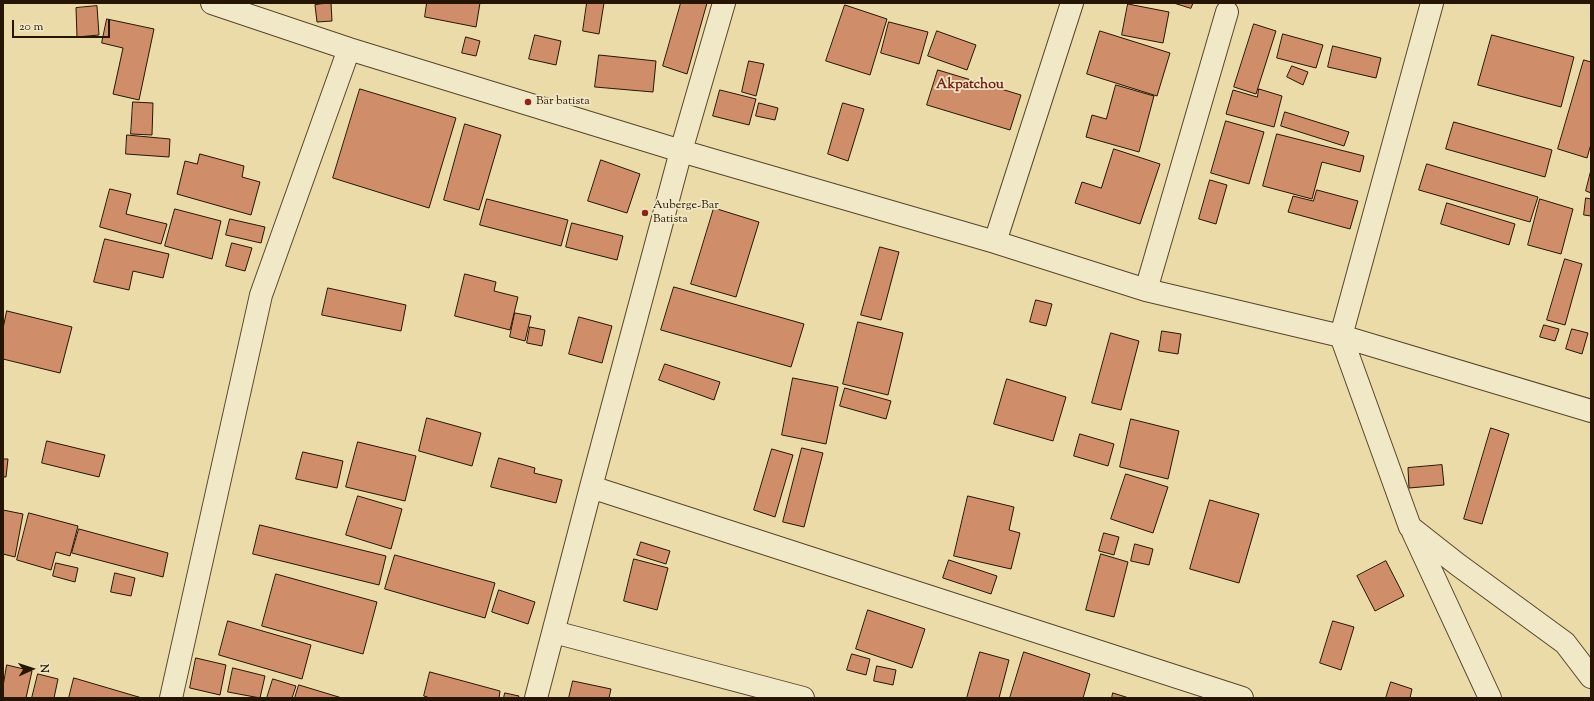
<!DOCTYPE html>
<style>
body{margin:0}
#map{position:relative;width:1594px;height:701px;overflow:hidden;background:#eadba9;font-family:"Sorts Mill Goudy",serif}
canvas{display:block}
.frame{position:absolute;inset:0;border:4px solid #261500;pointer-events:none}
.north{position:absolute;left:12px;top:649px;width:40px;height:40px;-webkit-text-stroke:3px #f1e8c7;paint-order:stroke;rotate:87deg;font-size:11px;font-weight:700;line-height:16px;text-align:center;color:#261500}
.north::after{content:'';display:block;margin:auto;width:14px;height:18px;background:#261500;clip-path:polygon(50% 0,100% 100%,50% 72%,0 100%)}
.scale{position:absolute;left:12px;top:20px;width:98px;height:18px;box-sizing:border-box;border:2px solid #261500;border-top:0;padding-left:5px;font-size:12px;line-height:14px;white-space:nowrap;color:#261500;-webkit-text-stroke:3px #f1e8c7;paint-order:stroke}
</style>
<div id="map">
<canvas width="1594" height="701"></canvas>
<div class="frame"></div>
<div class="north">N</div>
<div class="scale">20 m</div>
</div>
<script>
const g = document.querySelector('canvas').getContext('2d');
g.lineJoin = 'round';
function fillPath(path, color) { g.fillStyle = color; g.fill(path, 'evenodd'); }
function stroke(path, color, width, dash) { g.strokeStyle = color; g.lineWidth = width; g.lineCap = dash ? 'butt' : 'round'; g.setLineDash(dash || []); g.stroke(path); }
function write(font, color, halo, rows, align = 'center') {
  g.font = font + ' "Sorts Mill Goudy",serif'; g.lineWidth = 3.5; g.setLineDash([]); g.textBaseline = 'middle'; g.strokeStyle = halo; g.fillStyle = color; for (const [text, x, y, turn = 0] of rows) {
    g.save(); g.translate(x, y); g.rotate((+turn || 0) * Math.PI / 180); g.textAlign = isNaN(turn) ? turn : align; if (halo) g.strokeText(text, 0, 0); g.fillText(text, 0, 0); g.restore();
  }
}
const building = new Path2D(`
 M331,3L332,21L317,22L315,5Z
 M427,3H480L476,27L425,17Z
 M587,3H604L599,34L583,31Z
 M681,3H707L687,74L663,66Z
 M1174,3H1193L1191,8Z
 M1128,4L1169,12L1163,43L1122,35Z
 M845,5L887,19L870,75L826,61Z
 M97,6L99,35L77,37L76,8Z
 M107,19L154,29L139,100L113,94L123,48L102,43Z
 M889,22L928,32L919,64L881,53Z
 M1254,24L1276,31L1256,94L1234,87Z
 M937,31L976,45L967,70L928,56Z
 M1100,31L1170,53L1157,96L1087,74Z
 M1283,34L1323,45L1316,68L1277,58Z
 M535,35L561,41L556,65L529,59Z
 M1492,35L1574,57L1561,107L1478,85Z
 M466,37L480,41L476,56L462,53Z
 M1333,46L1381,58L1376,78L1328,67Z
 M599,55L656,61L653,92L595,87Z
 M1584,60L1591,62V144L1587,158L1558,149Z
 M749,61L764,64L756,96L742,92Z
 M1292,66L1308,72L1303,85L1287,77Z
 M938,70L1021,95L1010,130L927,105Z
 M1116,85L1154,96L1139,152L1086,137L1092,115L1106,119Z
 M360,89L456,118L429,208L333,178Z
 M1259,89L1282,96L1274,127L1226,114L1233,90L1257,97Z
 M720,90L756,99L749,125L713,116Z
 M133,102L153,103L152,135L131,134Z
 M759,103L778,108L775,120L756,116Z
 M843,103L864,109L848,161L828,154Z
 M1285,112L1349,132L1344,146L1281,126Z
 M1226,121L1264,132L1249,184L1211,173Z
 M1454,122L1552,150L1545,177L1446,149Z
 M465,124L501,135L479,210L444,200Z
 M1277,134L1364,156L1360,172L1322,162L1312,199L1263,186Z
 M127,135L170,139L169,157L126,154Z
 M1114,149L1160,164L1140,224L1075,203L1082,182L1101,188Z
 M200,154L244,166L242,177L260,182L251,215L177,194L185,161L197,164Z
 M601,160L640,174L627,213L588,201Z
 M1427,164L1538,197L1530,222L1419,190Z
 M1591,170V193L1586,191Z
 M1210,180L1227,185L1216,224L1199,219Z
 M110,189L131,194L126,214L167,224L161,244L100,227Z
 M1317,190L1358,201L1350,229L1288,212L1293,196L1313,201Z
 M1586,198L1591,199V216L1584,215Z
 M487,199L568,220L561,246L480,225Z
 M1540,199L1573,209L1561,254L1528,245Z
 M1447,203L1515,224L1509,245L1441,224Z
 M714,208L759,222L736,297L691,284Z
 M175,209L221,221L212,259L165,246Z
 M230,219L265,227L261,243L226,235Z
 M572,223L623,236L617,260L566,247Z
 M105,239L169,254L163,278L133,271L129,290L94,282Z
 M232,243L252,248L245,271L226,266Z
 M880,247L899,252L881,320L861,315Z
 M1565,259L1582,264L1565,325L1547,320Z
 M465,274L496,282L494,291L518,297L510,330L455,316Z
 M674,287L804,324L791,367L661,330Z
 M328,288L406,305L401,331L322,315Z
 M1036,300L1052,304L1046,326L1030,322Z
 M7,311L72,327L60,373L3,359V329Z
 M515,313L531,316L525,341L510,337Z
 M579,317L612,326L602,363L569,354Z
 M858,322L903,333L888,395L843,384Z
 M1544,325L1559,329L1555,341L1540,337Z
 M530,327L545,330L542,346L527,343Z
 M1572,329L1588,333L1582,354L1566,349Z
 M1162,331L1181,334L1178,354L1159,351Z
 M1111,333L1139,341L1121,410L1092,403Z
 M665,364L720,382L714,400L659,380Z
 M793,378L838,387L826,444L782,435Z
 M1007,379L1066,397L1053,441L994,424Z
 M845,388L891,401L886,419L840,406Z
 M427,418L481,433L472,466L419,451Z
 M1131,419L1179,431L1168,479L1120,467Z
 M1491,428L1509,434L1482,524L1464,519Z
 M1080,434L1114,444L1108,466L1074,456Z
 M47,441L105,455L99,477L42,463Z
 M358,442L416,456L405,501L346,487Z
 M802,448L823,453L804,527L783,522Z
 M772,449L793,455L775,517L754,510Z
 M303,452L343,461L337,488L296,479Z
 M499,458L535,468L534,473L562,480L556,503L491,487Z
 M3,459H8L6,477H3Z
 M1442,465L1444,485L1409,488L1408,468Z
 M1126,474L1168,487L1153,533L1111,519Z
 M358,496L402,509L391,549L346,535Z
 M968,496L1014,507L1009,530L1020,533L1011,569L954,556Z
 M1210,500L1259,514L1239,583L1190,569Z
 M3,510L23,514L15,557L3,554Z
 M29,513L78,526L70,556L56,552L51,570L17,560Z
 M260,525L386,556L379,585L253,554Z
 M79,529L168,553L163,577L72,553Z
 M1104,533L1119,537L1114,555L1099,551Z
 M641,542L670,551L666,564L637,555Z
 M1135,544L1153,549L1149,565L1131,561Z
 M1101,554L1128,562L1114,617L1086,610Z
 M395,555L495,583L485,618L385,589Z
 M634,559L668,568L657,610L624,601Z
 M949,560L997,576L991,594L943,578Z
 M1386,561L1404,596L1375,611L1357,576Z
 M56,563L78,568L75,582L53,576Z
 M115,573L135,578L131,596L111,592Z
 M276,574L377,602L363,654L262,626Z
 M499,590L535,602L528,624L492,612Z
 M868,610L925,629L912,668L856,649Z
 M228,621L311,645L302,679L219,655Z
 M1333,621L1354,627L1341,670L1320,663Z
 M980,652L1009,660L999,698H967Z
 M1024,652L1090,674L1083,698H1010Z
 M852,654L870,659L866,675L847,670Z
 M196,658L226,665L220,695L190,688Z
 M7,665L32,671L26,698H3V687Z
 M877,666L896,670L893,685L874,681Z
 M233,668L265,676L260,698L228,692Z
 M430,672L500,691L499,698H430L424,696Z
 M38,674L58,679L54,698H32Z
 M74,678L142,698H69Z
 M273,679L296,686L292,698H267Z
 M573,681L611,689L609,698H569Z
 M1391,682L1412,689L1410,698H1386Z
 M299,685L342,698H295Z
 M505,693L519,696L518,698H504Z
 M1113,693L1129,698H1112Z`);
fillPath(building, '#cf8e69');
stroke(building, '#261500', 1);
const minor = new Path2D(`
 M212,3L349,49L681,151L995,242L1146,290L1341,336L1591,411
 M1432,3L1341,336L1410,527L1457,564L1565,643L1591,677
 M995,242L1072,3
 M1146,290L1227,12
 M591,487L1242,698
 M1413,532L1490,698
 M554,632L803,698
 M171,698L261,295L349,49
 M536,698L591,487L681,151L724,3`);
stroke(minor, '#57462a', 24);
stroke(minor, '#f1e8c7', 22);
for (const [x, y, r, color] of [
 [528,102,4,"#8f2418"],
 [645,213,4,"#8f2418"]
]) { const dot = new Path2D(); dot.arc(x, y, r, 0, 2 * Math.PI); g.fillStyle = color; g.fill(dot); stroke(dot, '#f1e8c7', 1.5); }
write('12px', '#261500', '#f1e8c7', [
 ["Bar batista",536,102],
 ["Auberge-Bar",653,206],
 ["Batista",653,220]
], 'left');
write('bold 14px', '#7a1f14', '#f1e8c7', [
 ["Akpatchou",970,86]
]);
</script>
